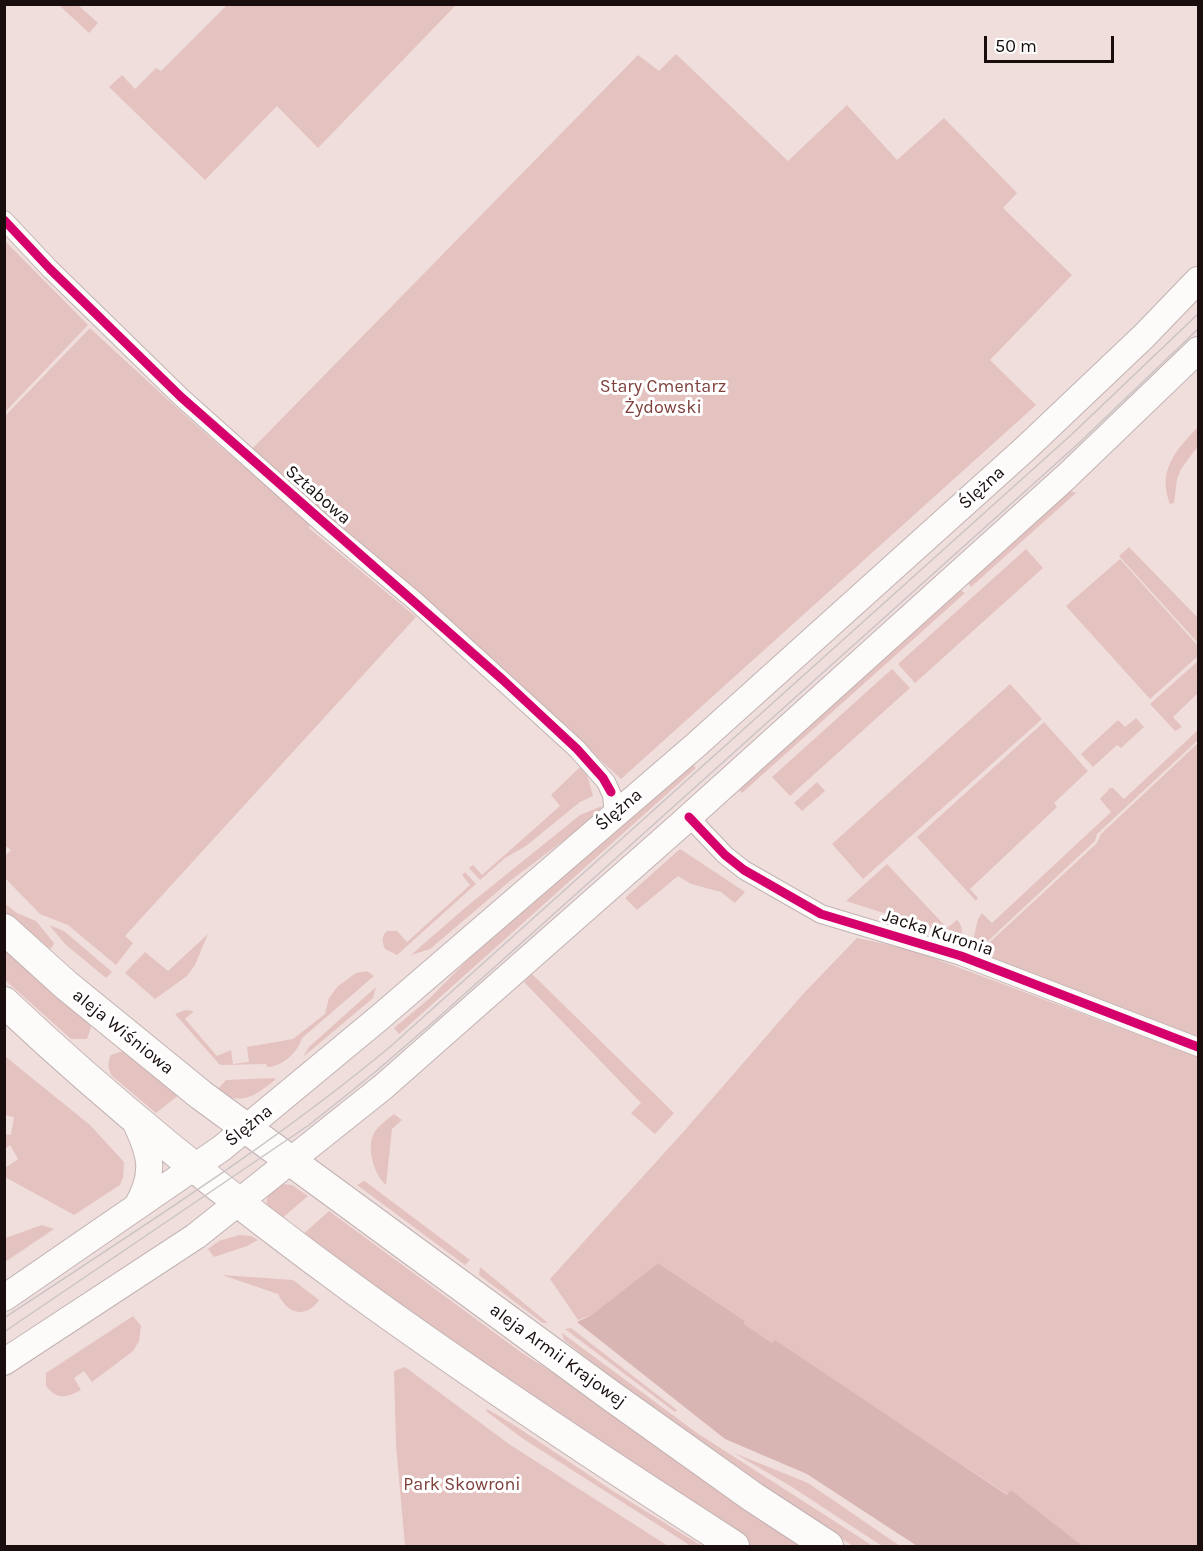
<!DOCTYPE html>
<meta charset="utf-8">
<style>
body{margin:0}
#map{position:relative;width:1203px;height:1551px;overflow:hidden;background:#f0dedd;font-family:Karla,sans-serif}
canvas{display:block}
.frame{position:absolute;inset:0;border:6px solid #190e0d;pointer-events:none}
.scale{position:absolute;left:984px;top:36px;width:130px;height:27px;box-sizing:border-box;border:3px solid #190e0d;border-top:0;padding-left:8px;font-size:18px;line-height:21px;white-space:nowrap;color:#190e0d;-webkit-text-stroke:4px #fff;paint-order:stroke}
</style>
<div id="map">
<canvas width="1203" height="1551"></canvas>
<div class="frame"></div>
<div class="scale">50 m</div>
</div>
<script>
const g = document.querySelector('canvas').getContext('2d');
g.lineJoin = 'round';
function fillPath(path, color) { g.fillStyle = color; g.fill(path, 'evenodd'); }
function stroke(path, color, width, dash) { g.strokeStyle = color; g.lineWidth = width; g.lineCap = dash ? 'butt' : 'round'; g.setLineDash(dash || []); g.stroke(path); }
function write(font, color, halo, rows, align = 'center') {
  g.font = font + ' Karla,sans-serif'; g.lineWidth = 6; g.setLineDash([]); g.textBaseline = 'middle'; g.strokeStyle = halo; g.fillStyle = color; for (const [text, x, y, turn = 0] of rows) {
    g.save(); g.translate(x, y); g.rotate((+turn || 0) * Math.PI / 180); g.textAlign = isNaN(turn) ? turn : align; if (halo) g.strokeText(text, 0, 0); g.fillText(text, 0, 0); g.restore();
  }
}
fillPath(new Path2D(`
 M228,4H456V5L318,148L277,106L205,180L109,87L122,75L135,89L156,68L161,71Z
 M59,5H78L98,23L89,33Z
 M676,54L788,161L847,105L897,160L944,118L1017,193L1003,208L1072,275L990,360L1036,405L621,779L419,594L251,450L638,55L659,71Z
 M4,240L88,325L5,412H4Z
 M90,328C162,395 233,460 310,521L309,528L416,617L125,936L133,943L116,965L68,925L40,914L5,878L4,857L11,850L7,847L4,849L5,416Z
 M1198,427V446L1181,469L1177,479L1174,503L1170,504C1157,470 1176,450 1198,427Z
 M1068,490L1076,493L971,587L967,582Z
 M1129,547L1198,618V643L1119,556Z
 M1026,549L1043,568L915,683L898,664Z
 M1120,559L1198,646V656L1150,699L1066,606Z
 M959,589L965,593L742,793L737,787Z
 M1198,661V693L1173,717L1182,727L1175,731L1150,704Z
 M892,669L910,688L790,796L772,777Z
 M1010,684L1042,719L863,879L832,844Z
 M1136,718L1144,727L1121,748L1117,745L1093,767L1081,754L1118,720L1125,727Z
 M1044,722L1088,771L1054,803L1057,807L970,889L978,898L976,901L917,837Z
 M1198,730V740L1097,834L1095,841L989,940L977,947L972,945L978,919L982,913L992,923L1111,812L1100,799L1110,788H1113L1124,799Z
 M1198,743V1040L978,953L1097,843L1101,834Z
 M690,762L696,768L399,1034L394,1028L430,998L498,929Z
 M580,767L586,771L593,796L580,802L526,846L505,858L480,880L469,868L473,865L482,875L560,806L551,795Z
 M817,782L825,791L802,811L794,803Z
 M602,806L596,816L510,881L430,949L411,955L466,907L580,815Z
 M680,849L745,892L735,903L721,892L691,884L678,876L637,910L625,898Z
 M887,864L947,928L957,920C963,926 963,932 959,939L937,930L846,901Z
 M465,872L476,884L397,955L385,949C382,942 381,937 387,931H397L407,942L470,885L462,875Z
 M4,903L17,913L36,921L54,943L51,949L29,936L5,914Z
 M49,925L64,931L112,972L106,978L65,944Z
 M208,934L195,965L187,976L155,999L125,973L145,952L168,971Z
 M857,938L909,949L1198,1057V1546H1083L1012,1491L1008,1495L775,1341L773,1344L744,1324L745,1321L658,1263L590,1316L578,1320L550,1279L685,1130L803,994Z
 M4,946L89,1019L91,1027L87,1039H71L5,980Z
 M367,971L374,976L302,1038C298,1052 283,1066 268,1067L266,1064L222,1065L219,1064L175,1014L185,1010L194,1011L185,1019L217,1056L231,1050L233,1064L249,1062L247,1047L293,1039L325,1014L329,998L338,986L356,973Z
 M532,974L674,1113L655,1134L631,1113L641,1103L524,982Z
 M376,987L373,998L303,1057L309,1047Z
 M123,1051L130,1052L179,1095L156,1113L112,1076C108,1068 107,1063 111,1055Z
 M6,1057L90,1125L124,1162L123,1177L120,1185L74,1215L5,1177V1168L18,1159L10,1145L5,1149V1134L11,1135L14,1117L5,1115L4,1062Z
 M275,1078V1080C253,1097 242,1106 216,1091L226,1080Z
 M394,1114L402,1120L392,1129L386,1185C374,1175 366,1147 374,1133C378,1126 388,1119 394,1114Z
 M364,1181L366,1182L470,1260L465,1265L357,1185Z
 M282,1184L292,1185L308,1196L280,1220L267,1206C265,1194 273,1191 282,1184Z
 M329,1211L522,1353L607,1407L809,1546H751L548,1415L300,1237Z
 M42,1225L54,1229L5,1262V1238Z
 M239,1235L251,1236L258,1240L247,1246L214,1257L208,1249L219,1241Z
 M480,1267L548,1323H543L479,1275Z
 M222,1275L293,1280L319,1300C305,1320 287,1313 278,1294Z
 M133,1316L141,1326L139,1341L133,1351L92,1382L84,1371L74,1378L81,1390C67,1398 57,1400 46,1386V1373Z
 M571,1328L677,1410L675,1412L565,1329Z
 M562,1333L697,1433L873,1546H853C789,1505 725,1465 664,1419C630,1394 597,1366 564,1340Z
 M405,1367L509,1444L668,1546H405L396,1445L394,1371Z
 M487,1409L514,1425L613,1491L702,1546H691L522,1438L486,1411Z
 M734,1453L808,1483L900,1546H882L792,1487Z`), '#e4c2bf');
fillPath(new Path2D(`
 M658,1263L745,1321L744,1324L772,1343L775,1340L1007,1495L1011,1490L1083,1546H917L807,1474L725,1439L577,1322L590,1316Z`), '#d8b5b2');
const minor = new Path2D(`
 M4,220L50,269L181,397L323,524L415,601L577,749L606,782L612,795L614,816
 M689,817L725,855L744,870L821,914L961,956L1198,1047`);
const secondary = new Path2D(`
 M134,1119C150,1152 157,1172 137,1206
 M4,1298L222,1148L379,1018L696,745L1026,448L1144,336L1198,280
 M4,1362L196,1236L383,1087L679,826L1067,476L1198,350`);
const primary = new Path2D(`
 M4,929L66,985L201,1095L610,1395L753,1497L828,1546
 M4,1002C226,1212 479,1382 734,1546`);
stroke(minor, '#c0b3b2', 20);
stroke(secondary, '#c0b3b2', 28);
stroke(primary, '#c0b3b2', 32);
stroke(minor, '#fdfafa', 18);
stroke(secondary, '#fdfafa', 26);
stroke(primary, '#fdfafa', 30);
stroke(new Path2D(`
 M4,1318C135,1231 270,1147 391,1046L1071,435L1198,314
 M4,1332L309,1125L374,1073L440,1016L1079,443L1198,329`), '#cac4c4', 1.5);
stroke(new Path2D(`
 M4,220L50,269L181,397L503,680L577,749L603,778L611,792
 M689,817L725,855L744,870L821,914L961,956L1198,1047`), '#d6006c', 9);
write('18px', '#7f403c', '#fff', [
 ["Stary Cmentarz",663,387],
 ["Żydowski",663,408],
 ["Park Skowroni",462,1485]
]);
write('18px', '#190e0d', '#fff', [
 ["Ślężna",982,488,-42],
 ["Sztabowa",318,495,41],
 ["Ślężna",619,810,-40],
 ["Jacka Kuronia",938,933,18],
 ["aleja Wiśniowa",123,1032,39],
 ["Ślężna",249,1126,-39],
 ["aleja Armii Krajowej",558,1356,36]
]);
</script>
